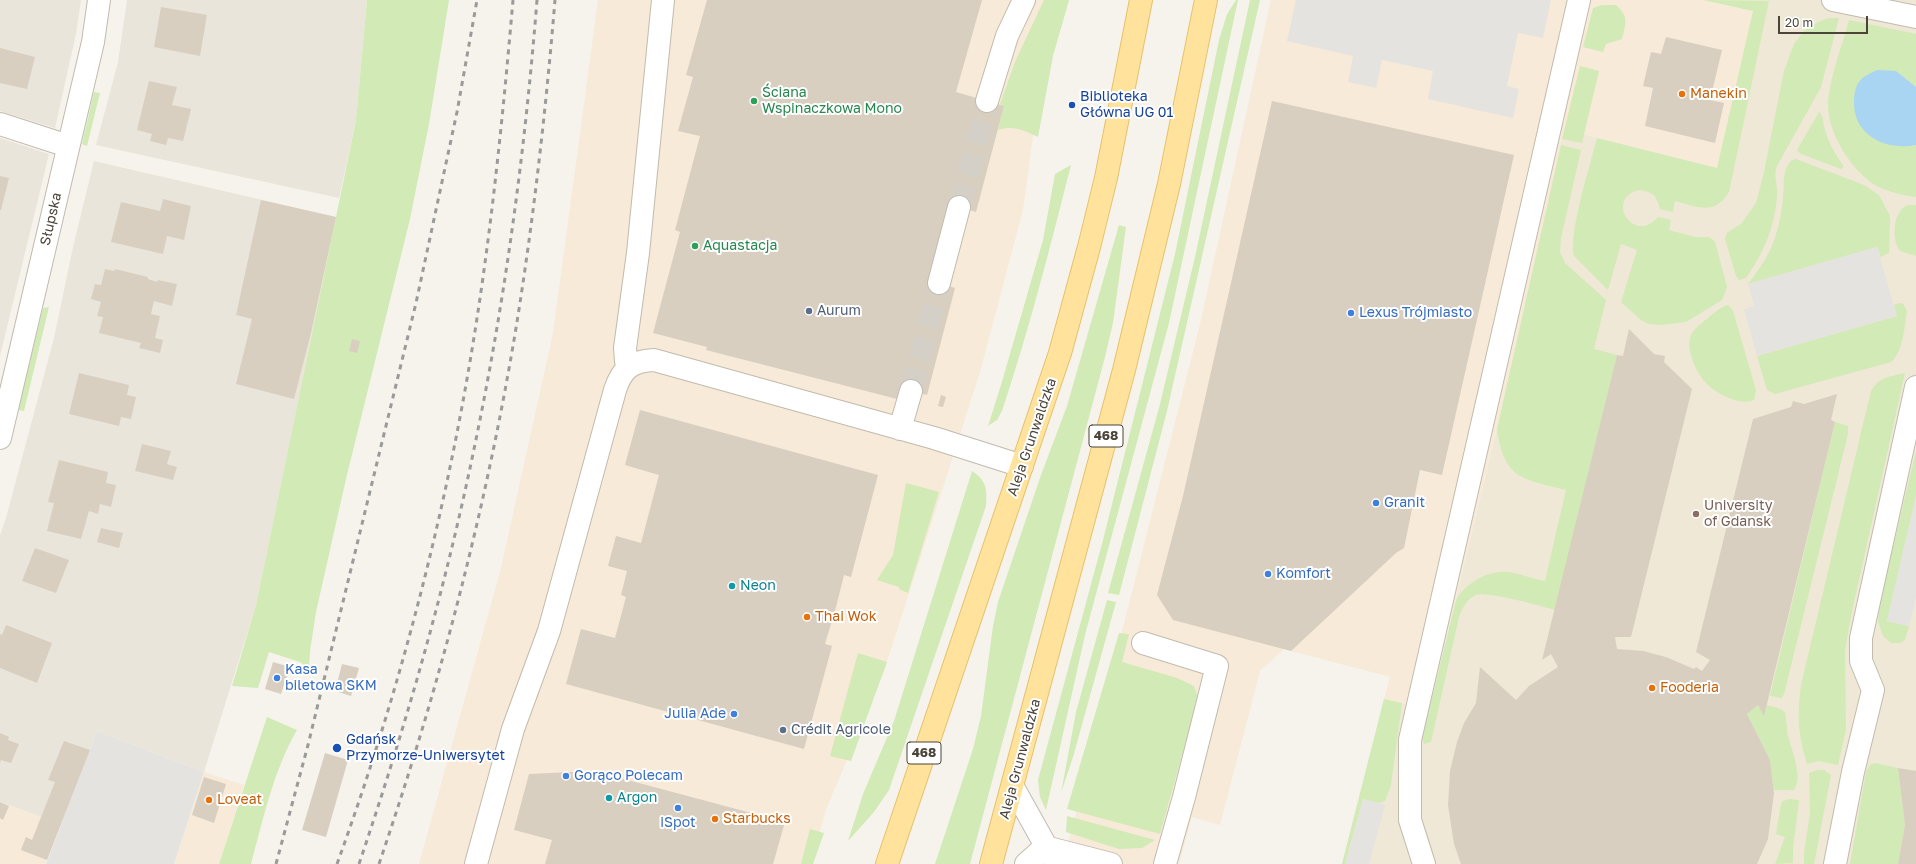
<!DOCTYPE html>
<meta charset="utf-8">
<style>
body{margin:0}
#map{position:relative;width:1916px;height:864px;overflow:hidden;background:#f6f3ec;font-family:"Golos Text",sans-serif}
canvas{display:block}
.scale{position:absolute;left:1778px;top:16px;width:90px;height:18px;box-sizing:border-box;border:2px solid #4b4439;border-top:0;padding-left:5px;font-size:12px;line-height:14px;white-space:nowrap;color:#4b4439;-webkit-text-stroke:3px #fff;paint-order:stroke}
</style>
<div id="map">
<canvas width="1916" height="864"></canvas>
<div class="scale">20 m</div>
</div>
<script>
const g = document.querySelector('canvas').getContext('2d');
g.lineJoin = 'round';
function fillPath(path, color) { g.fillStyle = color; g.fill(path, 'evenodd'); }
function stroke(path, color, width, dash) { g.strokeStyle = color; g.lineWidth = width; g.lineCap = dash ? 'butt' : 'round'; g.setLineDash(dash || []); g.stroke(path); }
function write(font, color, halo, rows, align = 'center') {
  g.font = font + ' "Golos Text",sans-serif'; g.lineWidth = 4; g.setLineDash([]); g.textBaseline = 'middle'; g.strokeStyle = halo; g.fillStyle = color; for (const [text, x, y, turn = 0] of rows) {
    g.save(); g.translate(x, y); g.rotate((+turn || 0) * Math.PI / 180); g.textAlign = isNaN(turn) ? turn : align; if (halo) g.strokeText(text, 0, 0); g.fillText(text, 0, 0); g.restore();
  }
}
fillPath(new Path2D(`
 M0,0H81L76,34L55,128L0,111Z
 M127,0H367L356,120L339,198L96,145L118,62Z
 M0,138L49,154L0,356Z
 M94,161L336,217L256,605L204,772L97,731L61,824L0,802V535L6,518L54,338L73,247Z`), '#eae5da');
fillPath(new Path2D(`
 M598,0H1064L1034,129L1023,210L980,372L884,671L826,810L810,864H419L501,568L553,333Z
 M1271,0H1703L1753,11L1717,168L1565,129L1497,429L1429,710L1384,699L1390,677L1284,649L1260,671L1220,825L1192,817L1179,864H1063L1201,320Z
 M204,772L244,785L219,864H174Z
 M0,802L61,824L45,864H0Z`), '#f7ead8');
fillPath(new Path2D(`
 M1703,0H1916V864H1342L1384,699L1429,710L1497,429L1564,129L1717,168L1753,11Z`), '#efe8d6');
fillPath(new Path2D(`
 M367,0H449L429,124L410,219L346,479L316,612L310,651L309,669L300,662L269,652L258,688L232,686L256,605L356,120Z
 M1044,0H1069L1053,56L1038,137C1024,130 1013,125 998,130L1004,106L1000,104L1015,62Z
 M1236,0H1238L1169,323L1085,635L1046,810L1040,797L1038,780L1103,540L1175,254L1219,40L1227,14Z
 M1250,0H1260L1167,411L1119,595L1108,593L1160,404L1195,257Z
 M1703,0L1769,1L1729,192C1714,216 1698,207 1675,201L1673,212L1660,209C1658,200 1655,193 1645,191C1641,190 1637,190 1633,192C1608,204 1635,244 1658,217L1671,220L1669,230L1695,237H1709L1715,242L1727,287L1722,300L1686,322L1661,325L1649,324L1641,320L1621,302L1637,250L1621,244L1608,290L1574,256C1568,234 1591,163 1597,138L1717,168L1753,11Z
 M1602,5H1616C1629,17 1626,23 1622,39L1606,44L1603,52L1583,47L1593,8Z
 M1829,18H1839L1821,87L1777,166C1773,176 1778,185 1777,196C1775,227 1763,254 1746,278L1739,280L1736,276L1725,239L1727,233L1742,223L1756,203L1764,172L1784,71L1794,44L1804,31L1818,22Z
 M1849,20L1916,34V87L1896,71L1910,146L1916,145V197C1902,195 1888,192 1875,185C1851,170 1827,132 1828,103C1830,76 1842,47 1849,20Z
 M1580,66L1599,71L1582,143L1562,139Z
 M94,92L100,93L87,146L82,144Z
 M1819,112C1823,115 1823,121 1824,126C1827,140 1834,153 1843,165V167L1841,169L1801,154L1797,150Z
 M1561,145L1581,150L1561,238L1560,252L1565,263L1606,300L1594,349L1617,355L1555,610C1540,606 1489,591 1476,595C1467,599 1462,608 1459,617L1431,742L1424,744L1422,739L1456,600C1465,585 1482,574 1499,572C1514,570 1530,579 1545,581L1566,490C1522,479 1504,479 1497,429Z
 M1796,159L1864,185L1879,195L1890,216L1889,253L1881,257L1877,247L1748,284C1761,267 1772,251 1777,231C1780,220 1782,209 1783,197C1785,184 1781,171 1792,160Z
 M1071,165C1050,248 1029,330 1002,411L997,420L988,426L1001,385L1043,240L1055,174Z
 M1907,205H1916V256L1900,251C1891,239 1893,212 1907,205Z
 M1119,225L1126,227L1113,323L1105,357L970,864H935L973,749L981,716L993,626L998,602L1041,475L1067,406Z
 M1899,303L1903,304L1907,311C1904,327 1904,350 1891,362L1775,394L1767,390L1757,356L1897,316L1894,305Z
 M1728,305L1733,311L1756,390L1754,400C1740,406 1717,394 1707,384C1696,373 1684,347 1692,333C1696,327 1703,322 1708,318C1714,313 1720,307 1728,305Z
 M49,307L24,411L18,410L43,308Z
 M1905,373L1851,616L1845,651L1846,729L1838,765L1819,761L1807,764C1798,733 1797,717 1801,685L1871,391C1880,376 1889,377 1905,373Z
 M1835,422L1848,426V434L1784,694L1782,698L1770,696Z
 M1916,451V496L1887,621L1909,626L1905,640L1900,643H1891L1883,636L1878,621L1880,602Z
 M972,471C987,481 987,489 986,506L889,790L874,812L848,841L863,794L894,721Z
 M906,483L939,492L908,593L899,589V587L877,580L893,555Z
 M1107,600L1116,602L1073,757L1061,793L1076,712Z
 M1119,633L1129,634L1122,662L1177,678L1194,686L1198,698L1160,834L1067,809Z
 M858,653L887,662L851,761L830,756Z
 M1384,699L1402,703L1391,785L1385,801L1379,803L1363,799L1345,864H1342Z
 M1758,705L1764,715L1767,705L1781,709L1785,713C1786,719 1787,725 1787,732C1790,746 1804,777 1794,790H1774L1770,760L1747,714Z
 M267,717L297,730C274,769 263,820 251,864H219Z
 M1875,763L1898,768L1905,825L1898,864H1850L1866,772L1870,765Z
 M1818,770H1824L1831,775L1814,864H1804V853L1810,813L1809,773Z
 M1790,799L1799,800L1793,849V863L1775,864L1785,837L1776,834L1781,804L1783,801Z
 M1067,816L1155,840L1142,848L1119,849L1066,832Z
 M810,829L824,833L813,864H801Z`), '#d2eab5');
fillPath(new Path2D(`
 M1296,0H1551L1543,38L1518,33L1507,86L1519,89L1513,118L1428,99L1433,71L1382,60L1376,88L1348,82L1353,56L1287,41Z
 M1877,247L1897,316L1757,356L1744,309L1754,306L1748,284Z
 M1916,496V597L1909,626L1887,621Z
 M97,731L204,772L174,864H46Z
 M1363,799L1385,805L1369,864H1345Z`), '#e5e3e0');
fillPath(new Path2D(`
 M1877,70L1896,71L1916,87V145C1887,151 1854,136 1854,103C1854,96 1855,87 1859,82C1863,76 1871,73 1877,70Z`), '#a9d4f2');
fillPath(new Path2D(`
 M707,0H982L956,92L1004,106L976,212L953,205L939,283L955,288L927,395L911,391L901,400L706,350L707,347L653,333L680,232L675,230L700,136L678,131L693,77L686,75Z
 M161,7L207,15L200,56L154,47Z
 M1666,37L1722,50L1710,100L1724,103L1715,143L1645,126L1653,88L1643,86L1651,52L1661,54Z
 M0,48L35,57L27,89L0,83Z
 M149,81L177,87L172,105L191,109L183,141L168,138L166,145L150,141L152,134L137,130Z
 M1272,101L1514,155L1442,475L1420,470L1404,548L1396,553L1291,651L1173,620L1157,595L1183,496Z
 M0,176L9,178L1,210H0Z
 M163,199L191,206L184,240L167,236L163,254L111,242L121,202L160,211Z
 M261,200L336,217L311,333L294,399L236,384L252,319L236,315Z
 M105,269L114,271L115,269L148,277V279L157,282L158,280L177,284L172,306L154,301L151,314L160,316L155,338L163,340L160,353L139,348L141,343L99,333L103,317L97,316L101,302L91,299L95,284L101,285Z
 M1629,329L1654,354L1665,356L1664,362L1692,389L1631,637H1615L1617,649L1643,651L1666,657L1694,669L1696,667L1702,671L1710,660L1696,652L1753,419L1791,407L1793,401L1804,404L1837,394L1831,420L1835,422L1764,716L1758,705L1747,714L1770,760L1774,793L1768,839L1757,864H1461L1454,844L1451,825L1448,805L1450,771L1457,742L1464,723L1476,703L1480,667L1516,700L1529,686L1558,667L1551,654L1542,660L1617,355L1623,356Z
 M352,339L360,341L357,353L349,351Z
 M79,373L129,385L127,395L136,397L131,419L121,417L119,426L69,414Z
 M941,395L946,397L943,407L938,406Z
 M640,410L878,475L851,577L844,575L836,607L825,644L832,646L804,749L566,684L581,629L615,638L626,597L621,595L627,571L608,566L616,536L641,543L659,475L625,465Z
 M142,444L171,451L167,464L177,467L173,480L135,471Z
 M59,460L108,472L106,483L116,485L111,507L100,504L98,514L89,511L81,539L47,531L54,503L48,502Z
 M101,528L123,533L119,548L97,542Z
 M35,548L69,560L56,593L22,581Z
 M6,625L52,643L37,683L0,668V634L2,635Z
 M273,662L290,667L281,694L265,689Z
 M342,664L359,668L351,696L335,691Z
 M0,733L9,737L8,740L19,744L11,763L1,760L0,763Z
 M64,741L90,750L47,860L21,850L26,837L32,840L55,782L48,780Z
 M325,753L348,760L326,837L302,830Z
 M1898,768L1916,771V864H1898L1905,825Z
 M594,771L785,822L773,864H545L552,840L514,830L529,774Z
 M204,777L226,784L214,823L192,815Z
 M0,802L9,806L3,820L0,818Z`), '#d8cfc1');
stroke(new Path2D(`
 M959,207L987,101
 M911,391L939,283`), '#d4d0c8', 22, [22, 11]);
const minor = new Path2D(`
 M1833,0L1916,17
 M987,101L1007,36L1024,0
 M0,124L68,146
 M939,283L959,207
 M628,368L626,361L625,348L638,253L663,0
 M900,429L911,391
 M0,438L93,42L99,0
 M1143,643L1217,666L1184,797L1165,864
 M1013,787L1056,864
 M1045,847L1111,864
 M476,864L513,729L549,631L615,390C622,369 631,361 654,360L934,438L1022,466
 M1026,864L1045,847
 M1424,864L1410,820V740L1579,0
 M1835,864L1853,772L1873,690L1861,661V638L1916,387`);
const major = new Path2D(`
 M887,864L1060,353L1089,247L1106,178L1141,0
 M991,864L1124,370L1169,184L1206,0`);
stroke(minor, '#c2bbae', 24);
stroke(major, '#e6c16a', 24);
stroke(minor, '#fff', 22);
stroke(major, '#ffe39c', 22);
stroke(new Path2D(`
 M276,864L308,745L416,303L457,112L477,0
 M337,864C394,707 438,544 467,379C489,254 502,127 513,0
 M359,864C405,728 445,590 474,449C505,301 525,151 537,0
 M379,864C439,688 487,506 517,322C534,215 546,108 555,0`), '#9a9a9a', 3, [5, 5]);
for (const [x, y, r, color] of [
 [1682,94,4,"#e8710a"],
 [754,101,4,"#2e9e5b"],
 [1072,105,4,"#1a4fb4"],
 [695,246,4,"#2e9e5b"],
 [809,311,4,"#5c6f8a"],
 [1351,313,4,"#3f7fe0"],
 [1376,503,4,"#3f7fe0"],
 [1696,514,4,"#8d6e63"],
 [1268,574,4,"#3f7fe0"],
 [732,586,4,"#0f9aa8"],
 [807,617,4,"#e8710a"],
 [277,678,4,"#3f7fe0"],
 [1652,688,4,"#e8710a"],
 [734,714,4,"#3f7fe0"],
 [783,730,4,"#5c6f8a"],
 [337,748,5,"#1a4fb4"],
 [566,776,4,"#3f7fe0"],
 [609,798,4,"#0f9aa8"],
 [209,800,4,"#e8710a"],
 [678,808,4,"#3f7fe0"],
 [715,819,4,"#e8710a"]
]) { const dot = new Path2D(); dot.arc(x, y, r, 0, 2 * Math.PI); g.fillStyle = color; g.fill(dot); stroke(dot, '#fff', 1.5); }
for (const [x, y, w] of [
 [1106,436,34],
 [924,753,34]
]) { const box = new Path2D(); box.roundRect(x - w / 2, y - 11, w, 22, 3); g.fillStyle = '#fff'; g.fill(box); stroke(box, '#4b4439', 1); }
write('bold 13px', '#4b4439', null, [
 ["468",1106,436],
 ["468",924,753]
]);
write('14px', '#27864d', '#fff', [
 ["Ściana",762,93],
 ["Wspinaczkowa Mono",762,109],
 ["Aquastacja",703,246]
], 'left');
write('14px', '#c56008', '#fff', [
 ["Manekin",1690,94],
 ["Thai Wok",815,617],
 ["Fooderia",1660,688],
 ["Loveat",217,800],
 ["Starbucks",723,819]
], 'left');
write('14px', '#164399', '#fff', [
 ["Biblioteka",1080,97],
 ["Główna UG 01",1080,113],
 ["Gdańsk",346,740],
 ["Przymorze-Uniwersytet",346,756]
], 'left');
write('14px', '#4b4439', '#fff', [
 ["Słupska",51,219,-77],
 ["Aleja Grunwaldzka",1032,437,-71],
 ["Aleja Grunwaldzka",1020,759,-75]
]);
write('14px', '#4e5e75', '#fff', [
 ["Aurum",817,311],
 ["Crédit Agricole",791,730]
], 'left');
write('14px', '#366cbe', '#fff', [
 ["Lexus Trójmiasto",1359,313],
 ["Granit",1384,503],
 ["Komfort",1276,574],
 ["Kasa",285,670],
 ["biletowa SKM",285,686],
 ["Julia Ade",726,714,"right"],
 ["Gorąco Polecam",574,776],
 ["iSpot",678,823,"center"]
], 'left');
write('14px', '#785e54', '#fff', [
 ["University",1704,506],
 ["of Gdansk",1704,522]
], 'left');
write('14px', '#0d838f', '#fff', [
 ["Neon",740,586],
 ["Argon",617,798]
], 'left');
</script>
